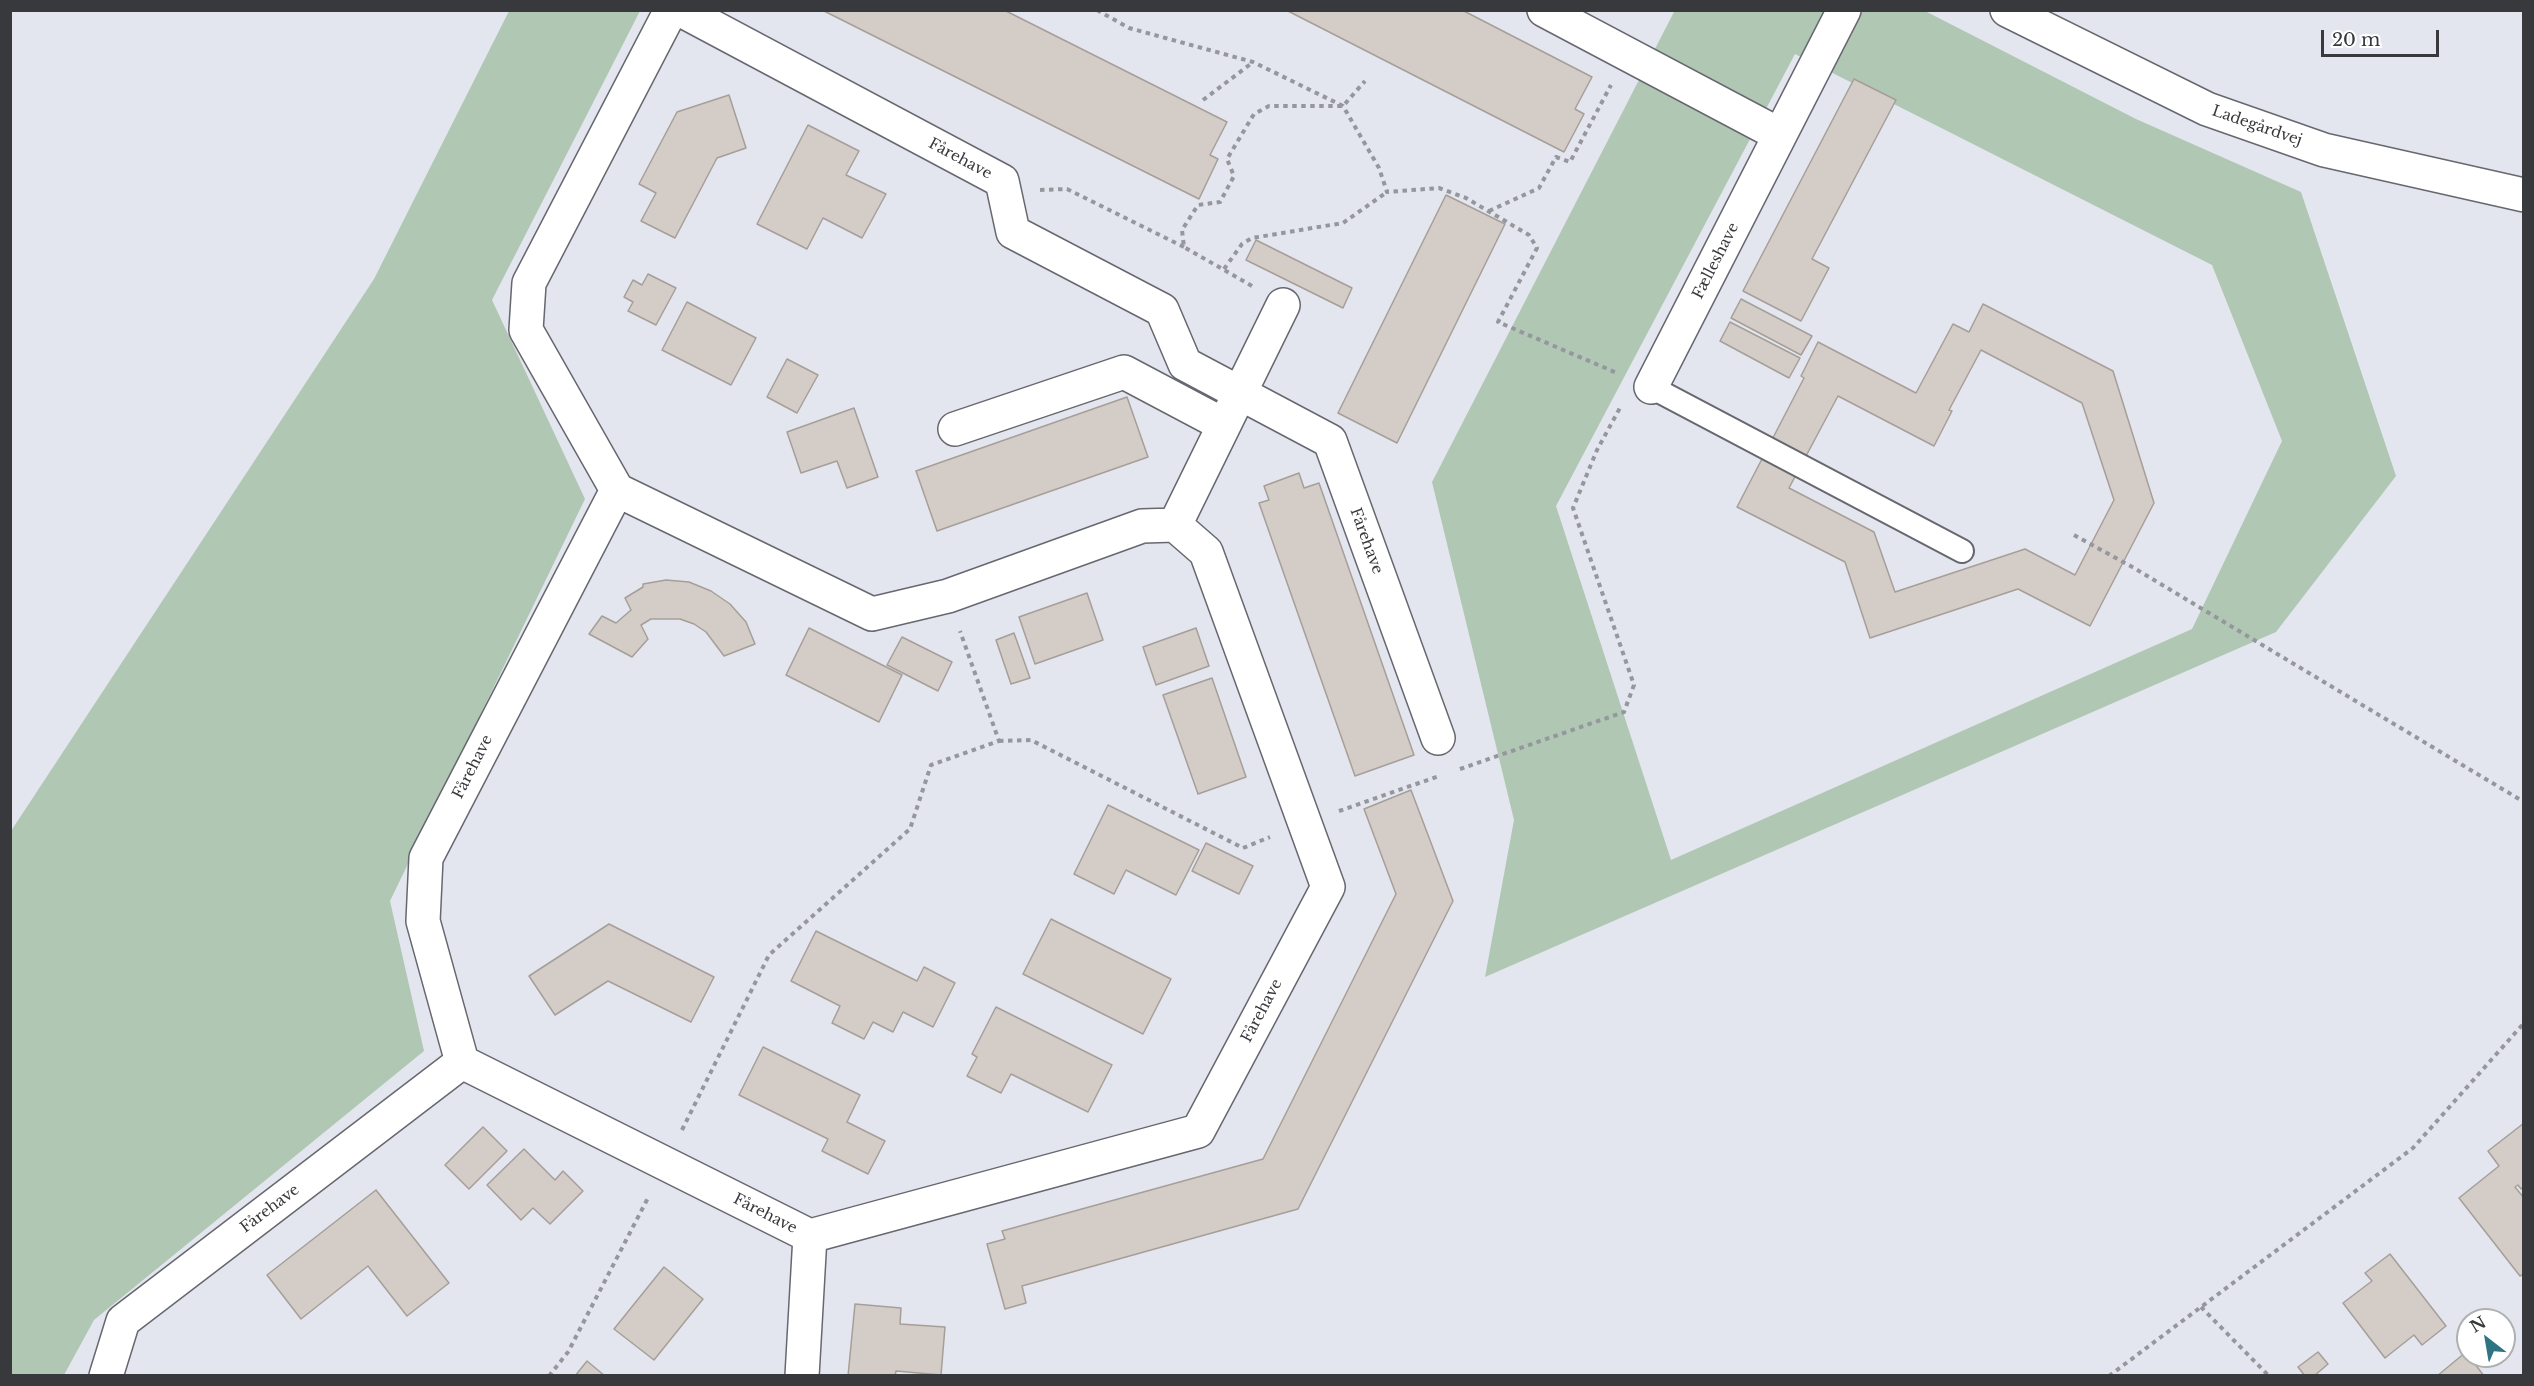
<!DOCTYPE html>
<meta charset="utf-8">
<style>
body{margin:0}
#map{position:relative;width:2534px;height:1386px;overflow:hidden;background:#e4e6ef;font-family:"Libre Baskerville",serif}
canvas{display:block}
.frame{position:absolute;inset:0;border:12px solid #38393c;pointer-events:none}
.north{position:absolute;left:2456px;top:1308px;width:60px;height:60px;box-sizing:border-box;background:#fff;border:2px solid #afb0b1;border-radius:50%;rotate:329deg;font-size:16px;font-weight:700;line-height:24px;text-align:center;color:#38393c}
.north::after{content:'';display:block;margin:auto;width:21px;height:27px;background:#2f7483;clip-path:polygon(50% 0,100% 100%,50% 72%,0 100%)}
.scale{position:absolute;left:2321px;top:30px;width:118px;height:27px;box-sizing:border-box;border:3px solid #38393c;border-top:0;padding-left:8px;font-size:18px;line-height:21px;white-space:nowrap;color:#38393c;-webkit-text-stroke:4px #fff;paint-order:stroke}
</style>
<div id="map">
<canvas width="2534" height="1386"></canvas>
<div class="frame"></div>
<div class="north">N</div>
<div class="scale">20 m</div>
</div>
<script>
const g = document.querySelector('canvas').getContext('2d');
g.lineJoin = 'round';
function fillPath(path, color) { g.fillStyle = color; g.fill(path, 'evenodd'); }
function stroke(path, color, width, dash) { g.strokeStyle = color; g.lineWidth = width; g.lineCap = dash ? 'butt' : 'round'; g.setLineDash(dash || []); g.stroke(path); }
function write(font, color, halo, rows, align = 'center') {
  g.font = font + ' "Libre Baskerville",serif'; g.lineWidth = 5; g.setLineDash([]); g.textBaseline = 'middle'; g.strokeStyle = halo; g.fillStyle = color; for (const [text, x, y, turn = 0] of rows) {
    g.save(); g.translate(x, y); g.rotate((+turn || 0) * Math.PI / 180); g.textAlign = isNaN(turn) ? turn : align; if (halo) g.strokeText(text, 0, 0); g.fillText(text, 0, 0); g.restore();
  }
}
fillPath(new Path2D(`
 M1675,10L1925,11L2136,119L2301,192L2396,476L2276,632L1485,977L1514,820L1432,482ZM1795,54L2212,265L2282,441L2192,629L1671,860L1556,506Z
 M509,11H640L492,300L585,499L390,901L424,1051L94,1320L64,1375L11,1376V831L374,279Z`), '#b0c7b4');
const building = new Path2D(`
 M822,10H1004L1227,122L1210,155L1218,159L1199,199Z
 M1286,10H1462L1592,77L1575,109L1584,114L1564,152Z
 M1854,79L1896,100L1812,259L1829,268L1801,321L1743,291Z
 M729,95L746,148L717,158L675,238L641,221L656,193L639,184L677,112Z
 M808,125L859,151L846,175L886,194L862,238L823,218L807,249L757,224Z
 M1446,195L1505,224L1397,443L1338,413Z
 M1256,240L1352,288L1343,308L1246,260Z
 M648,274L676,288L656,325L628,311L633,302L624,297L633,280L642,285Z
 M1741,299L1812,336L1801,355L1731,318Z
 M687,302L756,338L731,385L662,350Z
 M1983,304L2113,371L2154,503L2090,626L2018,589L1870,638L1845,562L1737,507L1804,378L1801,376L1818,342L1916,393L1953,324L1969,332ZM1981,350L2082,403L2114,500L2075,575L2025,549L1895,592L1874,532L1789,488L1838,396L1934,446L1952,411L1949,410Z
 M1730,322L1800,358L1789,378L1720,341Z
 M787,359L818,375L797,413L767,397Z
 M1127,397L1148,457L937,531L916,471Z
 M854,408L878,477L847,488L837,461L801,473L787,432Z
 M1299,473L1304,488L1319,483L1414,755L1355,776L1259,503L1269,500L1264,486Z
 M666,580L689,582L711,591L730,604L746,622L755,644L724,656L706,632L694,624L680,619H651L641,625L648,639L632,657L589,634L602,616L616,623L631,610L625,598L643,587V584Z
 M1087,593L1103,640L1035,664L1019,617Z
 M809,628L902,675L879,722L786,675Z
 M1196,628L1209,666L1156,685L1143,647Z
 M1014,633L1030,678L1011,684L996,640Z
 M902,637L952,662L938,691L887,665Z
 M1212,678L1246,777L1198,794L1163,695Z
 M1411,790L1453,901L1298,1209L1022,1286L1026,1303L1005,1309L987,1244L1005,1239L1002,1231L1263,1159L1396,894L1364,809Z
 M1108,805L1199,850L1176,895L1126,870L1114,894L1074,874Z
 M1206,843L1253,866L1239,894L1192,871Z
 M1051,919L1171,979L1143,1034L1023,974Z
 M609,924L714,977L691,1022L608,981L555,1015L529,976Z
 M816,931L917,981L924,967L955,983L933,1027L903,1012L893,1032L873,1022L864,1039L832,1023L840,1006L791,981Z
 M996,1007L1112,1065L1088,1112L1011,1074L1001,1093L967,1076L977,1057L972,1054Z
 M763,1047L860,1095L847,1122L885,1141L868,1174L822,1151L828,1139L739,1095Z
 M2524,1123V1186L2521,1189L2518,1185L2515,1187L2524,1198V1274L2520,1276L2459,1198L2499,1166L2488,1151Z
 M483,1127L507,1151L469,1189L445,1165Z
 M524,1149L555,1180L563,1171L583,1191L550,1224L533,1208L521,1220L487,1185Z
 M376,1190L449,1283L407,1316L368,1266L301,1319L267,1275Z
 M2390,1254L2446,1326L2422,1345L2414,1335L2385,1358L2343,1303L2372,1281L2365,1273Z
 M664,1267L703,1299L654,1360L614,1329Z
 M855,1304L901,1308L900,1324L945,1327L941,1375L896,1371L895,1376H848Z
 M2318,1352L2328,1364L2314,1376H2305L2298,1367Z
 M2466,1352L2484,1376H2437Z
 M587,1361L605,1376H575Z`);
fillPath(building, '#d4ccc6');
stroke(building, '#a69e99', 1.5);
const lane = new Path2D(`
 M1651,387L1962,551`);
const street = new Path2D(`
 M681,10L1002,181L1013,232L1162,310L1185,364L1330,441L1438,738
 M1544,10L1780,135
 M1651,387L1844,10
 M955,429L1124,372L1224,425
 M1175,525L1283,305
 M462,1062L810,1236L1198,1131L1328,887L1206,552L1175,525L1142,526L948,596L872,614L617,490L526,330L529,283L671,10
 M106,1376L123,1321L462,1062L423,921L426,858L617,490
 M802,1376L810,1236`);
const secondary = new Path2D(`
 M2007,10L2207,109L2324,150L2524,195`);
stroke(lane, '#66676f', 26);
stroke(street, '#66676f', 36);
stroke(secondary, '#66676f', 36);
stroke(new Path2D(`
 M1097,10L1129,28L1253,62L1343,106L1379,168L1387,192L1439,188L1466,198L1529,235L1537,248L1498,322L1617,373
 M1203,100L1252,63
 M1040,190L1067,189L1184,247
 M1489,211L1539,188L1556,157L1570,162L1611,85
 M1224,269L1242,244L1252,238L1343,223L1387,192
 M1252,286L1184,247L1182,230L1198,205L1220,202L1234,176L1227,159L1254,114L1269,106H1343L1365,81
 M2074,535L2134,568L2524,802
 M999,741L1031,740L1243,848L1270,837
 M1460,769L1624,712L1634,685L1573,508L1597,450L1621,406
 M1339,811L1439,776
 M682,1130L769,955L910,829L931,765L999,741L960,631
 M2201,1307L2269,1376
 M549,1376L568,1352L649,1196
 M2109,1376L2413,1148L2524,1023`), '#95979d', 4, [4.5, 4.5]);
stroke(lane, '#fff', 22);
stroke(street, '#fff', 33);
stroke(secondary, '#fff', 33);
write('15px', '#38393c', '#fff', [
 ["Ladegårdvej",2257,126,19],
 ["Fårehave",960,159,28],
 ["Fælleshave",1716,261,-63],
 ["Fårehave",1366,541,70],
 ["Fårehave",473,767,-63],
 ["Fårehave",1262,1011,-62],
 ["Fårehave",270,1209,-37],
 ["Fårehave",765,1214,27]
]);
</script>
